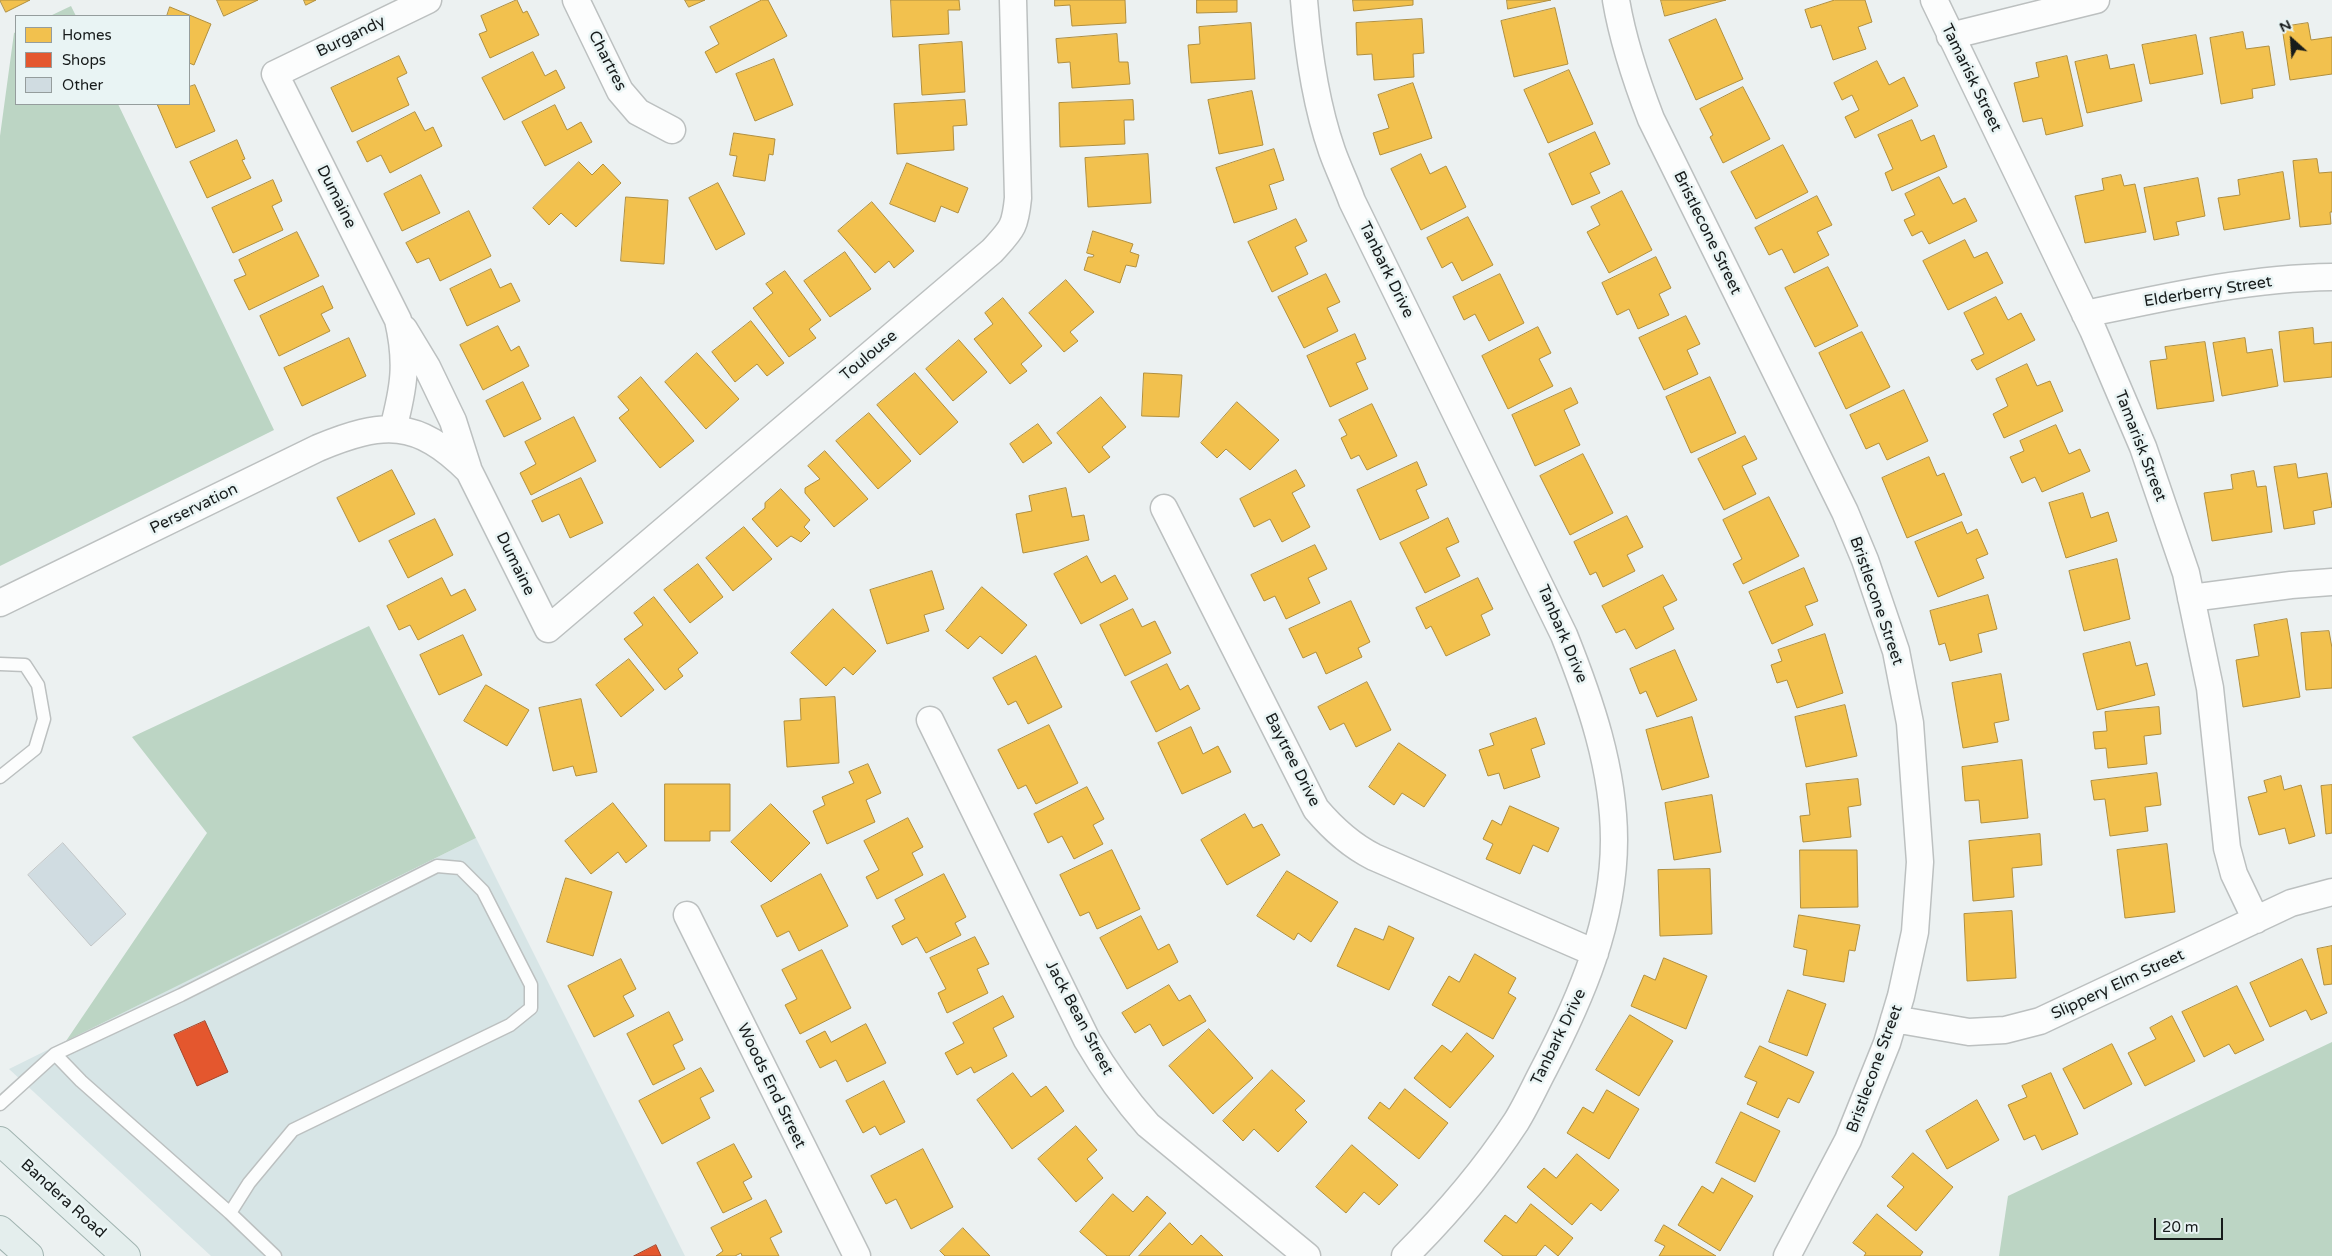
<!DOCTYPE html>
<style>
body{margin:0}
#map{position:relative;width:2332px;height:1256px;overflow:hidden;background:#ecf1f1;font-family:"Varela Round",sans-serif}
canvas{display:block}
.legend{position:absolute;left:15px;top:15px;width:175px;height:90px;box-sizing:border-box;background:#e9f4f4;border:1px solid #959d9d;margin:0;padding:6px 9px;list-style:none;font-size:15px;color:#171b1b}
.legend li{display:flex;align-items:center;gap:10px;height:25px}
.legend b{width:25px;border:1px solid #959d9d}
.north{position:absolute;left:2267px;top:15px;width:50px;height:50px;-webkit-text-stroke:4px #e9f4f4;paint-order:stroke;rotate:334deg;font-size:14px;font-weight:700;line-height:20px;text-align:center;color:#171b1b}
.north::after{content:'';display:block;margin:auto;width:18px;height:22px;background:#171b1b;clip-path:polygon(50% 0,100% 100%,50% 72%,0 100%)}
.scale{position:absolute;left:2154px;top:1218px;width:69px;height:22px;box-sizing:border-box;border:2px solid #171b1b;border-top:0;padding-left:6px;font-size:15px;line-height:18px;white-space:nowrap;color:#171b1b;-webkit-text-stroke:4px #e9f4f4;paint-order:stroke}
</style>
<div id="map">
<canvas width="2332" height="1256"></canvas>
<ul class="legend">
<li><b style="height:14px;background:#f2c14e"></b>Homes</li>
<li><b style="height:14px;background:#e4572e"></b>Shops</li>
<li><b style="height:14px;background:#d0dce1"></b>Other</li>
</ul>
<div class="north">N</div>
<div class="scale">20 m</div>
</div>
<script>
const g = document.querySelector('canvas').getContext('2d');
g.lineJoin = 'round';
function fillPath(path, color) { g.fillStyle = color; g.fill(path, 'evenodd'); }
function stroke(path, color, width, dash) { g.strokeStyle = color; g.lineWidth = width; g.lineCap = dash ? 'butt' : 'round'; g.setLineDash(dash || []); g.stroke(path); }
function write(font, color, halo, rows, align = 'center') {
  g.font = font + ' "Varela Round",sans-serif'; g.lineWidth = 5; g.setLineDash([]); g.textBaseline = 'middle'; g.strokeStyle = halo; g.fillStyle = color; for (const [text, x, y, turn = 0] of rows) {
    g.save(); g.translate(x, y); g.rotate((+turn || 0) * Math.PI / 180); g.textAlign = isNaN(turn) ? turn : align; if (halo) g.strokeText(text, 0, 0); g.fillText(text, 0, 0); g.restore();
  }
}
fillPath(new Path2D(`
 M476,838L685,1256H211L9,1069Z`), '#d7e5e6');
fillPath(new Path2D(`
 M71,6L76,16H50Z
 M16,32V104H118L274,430L0,566V136L14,33Z
 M369,626L476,838L66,1041L207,833L132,737Z
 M2332,1042V1256H1999L2008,1196Z`), '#bcd5c4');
const homes = new Path2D(`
 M0,0H30L6,12Z
 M217,0H258L224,16Z
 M304,0H316L306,5Z
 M517,0L523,13L527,11L539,35L490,58L479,34L487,31L481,16Z
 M685,0H705L689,7Z
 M762,0H768L787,36L716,73L705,52L719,44L710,27Z
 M891,0H959L960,10H948L949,34L893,37Z
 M1055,0H1125L1126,23L1072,26L1070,5L1055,6Z
 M1197,0H1237V12L1197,13Z
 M1353,0H1413V5L1354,11Z
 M1507,0H1551L1508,9Z
 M1661,0H1726L1665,16Z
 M1835,0H1865L1872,22L1858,27L1866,49L1833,60L1821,25L1811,28L1805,10Z
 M170,7L211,24L194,65L189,63V16H167Z
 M1555,8L1568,64L1514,77L1501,21Z
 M1422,19L1424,53L1413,54L1414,77L1374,80L1372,54L1357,55L1356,23Z
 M1716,19L1743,79L1696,100L1669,40Z
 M1251,23L1255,79L1191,83L1188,45L1200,44L1199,27Z
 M2308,23L2311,40L2332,37V74L2290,80L2282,27Z
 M2243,32L2246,49L2269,46L2275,85L2252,89L2253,98L2221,104L2210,38Z
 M1117,34L1119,62H1128L1130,84L1072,88L1070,62L1058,63L1056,39Z
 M2196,35L2203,74L2150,84L2142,45Z
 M962,42L965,92L922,95L919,45Z
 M533,52L545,76L556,70L565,88L504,120L482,78Z
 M2107,55L2110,69L2134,64L2142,101L2087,113L2075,62Z
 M399,56L407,73L397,78L409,105L352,132L331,88Z
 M2067,56L2083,126L2046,135L2042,118L2023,122L2014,83L2039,77L2036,63Z
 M774,59L793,105L755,121L736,74Z
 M1877,61L1889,85L1904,77L1918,106L1855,138L1845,117L1859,110L1852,95L1842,100L1834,83Z
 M1569,70L1593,124L1548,143L1524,90Z
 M1413,83L1432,138L1380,155L1373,133L1389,128L1378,95Z
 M195,85L215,131L176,148L157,104H189V87Z
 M1743,87L1770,139L1723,163L1710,137L1713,135L1700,109Z
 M1252,91L1263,145L1219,154L1208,100Z
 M965,100L967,125L953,126L954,150L897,154L894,104Z
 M1133,100L1134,120H1124L1125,144L1060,147L1059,103Z
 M555,105L567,130L581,122L592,142L545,166L522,122Z
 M415,112L425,131L433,127L442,146L390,173L381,155L367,162L357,142Z
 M1912,120L1921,141L1934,135L1947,167L1892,191L1885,173L1893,169L1878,135Z
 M1595,132L1610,164L1590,173L1600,193L1572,205L1549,154Z
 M734,133L775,139L773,155L769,154L765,181L733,176L737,156L730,155Z
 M237,140L245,159L242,160L251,178L207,198L190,162Z
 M1783,145L1808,192L1756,219L1731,172Z
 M1274,149L1284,180L1269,185L1277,209L1234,223L1216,168Z
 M1148,154L1151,203L1088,207L1085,158Z
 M1421,154L1430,174L1446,166L1466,207L1421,230L1391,169Z
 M2317,159L2319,173L2332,172V212H2330L2331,224L2300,227L2293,161Z
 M579,162L592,175L603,164L621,183L576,227L561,213L549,225L533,208Z
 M907,163L968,188L958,213L941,206L935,222L890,204Z
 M2283,172L2290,219L2224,230L2218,198L2240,195L2238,180Z
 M421,175L440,213L402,231L384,194Z
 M2121,175L2124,186L2135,184L2146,232L2085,243L2075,196L2104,190L2102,179Z
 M1939,177L1953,204L1965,198L1977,221L1929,244L1922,231L1912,236L1904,220L1915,215L1905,194Z
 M2198,178L2205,216L2176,222L2179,235L2154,240L2144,188Z
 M273,180L282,201L272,206L283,230L233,253L212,208Z
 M718,183L745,234L716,250L689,198Z
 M1622,191L1652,250L1609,273L1587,232L1600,225L1591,207Z
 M1817,196L1832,225L1817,232L1829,255L1794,273L1782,249L1769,255L1755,228Z
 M626,197L668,200L664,264L621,261Z
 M872,202L914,251L894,268L889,261L875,273L838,231Z
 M469,211L491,256L440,281L429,258L417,263L406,243Z
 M1468,217L1493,265L1462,281L1452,262L1442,268L1427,238Z
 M1296,219L1307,241L1295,247L1308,274L1272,292L1248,242Z
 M1093,231L1133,244L1130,252L1139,255L1136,267L1126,265L1120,283L1084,270L1088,257H1093L1094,255L1087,253Z
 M297,232L319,276L249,310L234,280L246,275L239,260Z
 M1965,240L1974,258L1987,252L2003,283L1948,310L1923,261Z
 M845,252L871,289L830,317L804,281Z
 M1656,257L1671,288L1659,294L1669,315L1638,329L1629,309L1617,315L1602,283Z
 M1828,267L1858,326L1815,347L1785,288Z
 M491,269L500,288L511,283L520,301L467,326L450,289Z
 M785,271L821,320L809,329L816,338L789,357L753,308L773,293L766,284Z
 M1326,274L1340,302L1327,308L1338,331L1304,348L1278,297Z
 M1500,274L1524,323L1489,341L1475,314L1464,320L1453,297Z
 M1066,280L1094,312L1070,332L1078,341L1064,352L1029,313Z
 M323,286L333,308L321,314L330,331L279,356L260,316Z
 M1996,297L2008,320L2021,313L2035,340L1977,370L1971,360L1984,354L1964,313Z
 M1003,298L1042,346L1021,364L1027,371L1010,384L974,339L993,324L985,313Z
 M1686,316L1700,344L1687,350L1698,374L1664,390L1639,338Z
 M751,321L784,363L767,376L757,364L735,382L712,352Z
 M498,326L511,351L519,346L529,366L483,390L460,345Z
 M1538,327L1551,353L1539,359L1553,386L1508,409L1482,356Z
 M2313,328L2314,344L2332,342V377L2284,382L2279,332Z
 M1862,332L1890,387L1846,409L1819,353Z
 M1355,334L1366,359L1356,363L1368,389L1330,407L1307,356Z
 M349,338L366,376L302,406L284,368Z
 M2245,338L2247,353L2272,349L2278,386L2222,396L2213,343Z
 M959,340L987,372L953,401L926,369Z
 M2205,342L2214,401L2157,409L2150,361L2167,359L2165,347Z
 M697,353L739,399L706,429L665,382Z
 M2027,364L2037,386L2050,381L2063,411L2004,438L1993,414L2008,406L1996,379Z
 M915,373L958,422L920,455L877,405Z
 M1144,373L1182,375L1179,417L1142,416Z
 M641,377L694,441L660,468L619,418L629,410L618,397Z
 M1710,377L1736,433L1691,453L1666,397Z
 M523,382L541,419L504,437L486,401Z
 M1571,388L1578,403L1564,410L1580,445L1535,466L1512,415Z
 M1904,390L1928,441L1887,460L1879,443L1866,449L1850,415Z
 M1101,397L1126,427L1102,447L1110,457L1089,473L1057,433Z
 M1237,402L1279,440L1250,470L1226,449L1217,458L1201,443Z
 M1372,404L1397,456L1367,470L1359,455L1351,459L1341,438L1347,435L1339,420Z
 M869,413L911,461L878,489L836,441Z
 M574,417L596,461L531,495L520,473L536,464L525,442Z
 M1038,424L1052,443L1023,463L1010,444Z
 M2056,425L2069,454L2080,449L2090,471L2042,492L2035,477L2022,483L2010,457L2024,451L2020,441Z
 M1745,436L1757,459L1742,466L1756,494L1724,510L1698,459Z
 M825,451L868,499L834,527L805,493V488L820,479L808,466Z
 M1583,454L1613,513L1570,535L1540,476Z
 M1929,457L1937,476L1944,473L1962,515L1907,538L1882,478Z
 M1417,462L1427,485L1416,490L1429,518L1380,540L1357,490Z
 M2296,464L2298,478L2327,473L2332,507L2313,511L2315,524L2284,529L2274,467Z
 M392,470L415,514L359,542L337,498Z
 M1296,470L1305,486L1292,493L1310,527L1282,542L1270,519L1254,527L1240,499Z
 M2254,471L2257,487L2266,486L2272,532L2212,541L2204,493L2233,489L2231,475Z
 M581,478L603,523L570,538L559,514L542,522L532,501Z
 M1066,488L1072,517L1084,515L1089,540L1023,553L1016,514L1032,511L1029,496Z
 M781,489L810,520L804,527L810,533L801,542L791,536L777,547L752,519L765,508V503Z
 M2083,493L2091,518L2108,512L2117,541L2066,558L2049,503Z
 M1769,497L1799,556L1743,584L1733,564L1742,559L1723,520Z
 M1627,516L1643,547L1627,555L1635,571L1603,587L1596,572L1590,575L1574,542Z
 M1448,518L1459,542L1446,548L1460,576L1425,593L1400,543Z
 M435,519L453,555L408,578L389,541Z
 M1962,522L1967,534L1977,529L1988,554L1976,559L1984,578L1938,597L1915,542Z
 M744,527L772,559L733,591L706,558Z
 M1315,545L1327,569L1308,578L1320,603L1286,619L1275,596L1264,601L1251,575Z
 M1087,556L1101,583L1115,575L1128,599L1081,624L1054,574Z
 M2117,559L2130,619L2084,631L2069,571Z
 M698,564L723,597L690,623L664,590Z
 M1804,568L1818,601L1805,606L1813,625L1772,644L1749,592Z
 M932,571L944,609L924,615L929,631L887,644L870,590Z
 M1663,575L1677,600L1663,607L1674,629L1636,649L1625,629L1616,633L1602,606Z
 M442,578L451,596L465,589L476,610L418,640L410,625L399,630L387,606Z
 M1478,578L1493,609L1481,615L1490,635L1446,656L1431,626L1426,629L1416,608Z
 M982,587L1027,625L1002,654L980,636L968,649L946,631Z
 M1988,595L1997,629L1978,634L1982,652L1950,661L1945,643L1939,645L1930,611Z
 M654,597L698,653L678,669L683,676L665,690L624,639L643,625L634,613Z
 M1351,601L1370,642L1358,648L1362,657L1326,674L1316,652L1303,658L1289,629Z
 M833,609L876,651L853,675L844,667L826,686L791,653Z
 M1133,609L1142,627L1155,621L1171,653L1125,676L1100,625Z
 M2287,619L2300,697L2243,707L2236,660L2259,656L2254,625Z
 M2329,631L2332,648V688L2306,690L2301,633Z
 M1825,634L1843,693L1797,708L1787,680L1777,683L1771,665L1782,661L1778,650Z
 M463,635L482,675L439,695L420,655Z
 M2130,642L2136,666L2147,663L2155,695L2097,710L2083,654Z
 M1675,650L1697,700L1657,717L1646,691L1640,694L1630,669Z
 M1036,656L1062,707L1028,724L1016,701L1008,705L993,678Z
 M629,659L654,690L621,717L596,685Z
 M1167,664L1180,690L1188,685L1200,709L1156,732L1131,682Z
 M2001,674L2009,720L1994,723L1998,742L1963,748L1952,683Z
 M1367,682L1391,730L1356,747L1344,723L1330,730L1318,707Z
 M486,685L529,710L507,746L464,721Z
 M835,697L839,763L787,767L784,721L801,720L800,699Z
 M581,699L597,772L576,776L573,766L553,771L539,708Z
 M1845,705L1857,756L1806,767L1795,717Z
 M2159,707L2161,734L2144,736L2147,764L2108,768L2106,748L2095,749L2093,732L2107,731L2105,712Z
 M1692,717L1709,777L1662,790L1646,730Z
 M1536,718L1545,744L1531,749L1540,777L1504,789L1499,773L1488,776L1479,750L1494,745L1490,734Z
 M1049,725L1078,783L1036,804L1026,785L1018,789L998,750Z
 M1191,727L1203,754L1218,746L1231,772L1182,794L1158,743Z
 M1399,743L1446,775L1424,807L1402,793L1394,805L1369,787Z
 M2022,760L2028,818L1981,823L1979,800L1965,801L1962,767Z
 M868,764L881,793L866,800L875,822L827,844L813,811L825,805L822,797L854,783L849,772Z
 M2157,773L2161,805L2145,807L2148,831L2110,836L2105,799L2094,800L2091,781Z
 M2281,776L2284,790L2301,785L2315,836L2289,844L2285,828L2259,835L2248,797L2267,792L2264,781Z
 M1858,779L1861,805L1848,807L1851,837L1803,842L1800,816L1810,815L1806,784Z
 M665,784H730V831H710V841H665Z
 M2332,785V833L2326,834L2321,786Z
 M1087,787L1104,819L1093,825L1103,844L1074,859L1062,836L1048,843L1034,814Z
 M1712,795L1721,852L1674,860L1665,803Z
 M613,803L647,846L626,863L618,852L591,874L565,841Z
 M771,804L810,843L771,882L731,842Z
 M1510,806L1559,828L1548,852L1533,845L1520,874L1486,859L1493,844L1483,839L1492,820L1501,825Z
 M1245,814L1253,828L1262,824L1280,855L1227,885L1201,840Z
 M908,818L923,847L912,853L923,875L877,899L866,877L879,870L864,841Z
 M2040,834L2042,865L2012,868L2014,897L1973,901L1969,841Z
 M2167,844L2175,912L2125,918L2117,850Z
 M1112,850L1140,909L1097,929L1089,912L1080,916L1060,875Z
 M1800,850H1857L1858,907L1801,908Z
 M1710,869L1712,934L1660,936L1658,870Z
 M1287,871L1338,902L1311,942L1298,933L1294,940L1257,916Z
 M821,874L848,926L799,951L789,931L777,937L761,906Z
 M944,874L966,917L955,923L961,935L926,953L917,937L902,945L892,926L905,919L895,900Z
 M566,878L612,892L593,956L547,942Z
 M2012,911L2016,978L1967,981L1964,914Z
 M1799,915L1860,925L1855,951L1849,950L1844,982L1803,975L1807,950L1794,947Z
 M1141,916L1158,950L1169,944L1178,962L1127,989L1100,938Z
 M1389,926L1414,938L1389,990L1337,966L1355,928L1383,940Z
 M975,937L989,964L977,969L988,993L947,1013L938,993L946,989L930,958Z
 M2332,946V984L2324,985L2317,949Z
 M822,950L851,1008L800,1034L785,1005L797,999L782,970Z
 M1475,954L1516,978L1508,993L1516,998L1493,1039L1432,1005L1449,976L1459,982Z
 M1664,958L1707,976L1686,1029L1631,1006L1644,975L1655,980Z
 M621,959L636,989L623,996L634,1016L594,1037L568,986Z
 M2302,959L2327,1013L2311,1020L2306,1010L2270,1027L2250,983Z
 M1169,985L1179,1001L1190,995L1206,1021L1163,1046L1150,1024L1135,1033L1122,1013Z
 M2237,986L2264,1040L2235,1054L2229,1044L2204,1057L2182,1012Z
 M1788,990L1826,1004L1807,1056L1769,1042Z
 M1003,996L1014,1017L993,1028L1007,1056L974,1073L971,1067L957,1075L945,1053L964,1043L953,1023Z
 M669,1012L683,1040L673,1045L685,1069L653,1085L627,1034Z
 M1630,1015L1673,1041L1639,1096L1596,1070Z
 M2172,1016L2195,1061L2145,1086L2128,1053L2156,1039L2150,1028Z
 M866,1024L886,1063L847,1082L836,1060L820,1068L806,1041L825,1031L831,1042Z
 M1209,1029L1253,1078L1213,1114L1169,1066Z
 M1467,1033L1494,1056L1450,1108L1414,1078L1442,1045L1451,1052Z
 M2112,1044L2132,1084L2084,1109L2063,1069Z
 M1760,1046L1814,1072L1799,1103L1788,1098L1778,1118L1747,1104L1757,1082L1745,1077Z
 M701,1068L714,1091L700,1098L710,1118L662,1144L639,1101Z
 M1272,1070L1305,1101L1295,1110L1307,1122L1278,1152L1254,1129L1243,1141L1223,1121Z
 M1013,1073L1031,1097L1046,1086L1064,1111L1012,1149L977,1100Z
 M2051,1073L2078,1134L2042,1150L2035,1135L2024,1140L2008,1105L2027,1097L2022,1086Z
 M884,1081L905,1122L880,1135L875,1126L863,1133L846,1101Z
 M1405,1089L1448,1123L1419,1159L1368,1118L1380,1102L1389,1109Z
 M1607,1090L1639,1109L1609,1159L1567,1133L1583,1107L1593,1113Z
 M1977,1100L1999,1140L1947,1169L1926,1131Z
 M1741,1112L1780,1131L1755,1182L1716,1163Z
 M1076,1126L1097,1150L1087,1159L1103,1178L1076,1202L1038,1159Z
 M734,1144L752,1177L743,1182L752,1199L723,1213L697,1163Z
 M1352,1145L1398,1185L1379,1205L1364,1192L1346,1213L1316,1187Z
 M923,1149L953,1207L911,1229L896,1199L886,1204L871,1176Z
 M1913,1153L1953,1187L1916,1231L1887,1206L1904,1187L1892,1177Z
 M1577,1154L1619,1190L1601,1211L1591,1203L1572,1225L1527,1187L1544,1168L1556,1178Z
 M1722,1178L1753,1196L1720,1251L1678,1225L1702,1186L1713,1193Z
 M1113,1194L1133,1212L1147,1196L1166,1213L1129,1256H1107L1080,1232Z
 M766,1200L782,1232L770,1238L779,1256H742L741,1253L735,1256H716L723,1251L711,1228Z
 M1531,1204L1573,1238L1558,1256L1545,1245L1536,1256H1503L1484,1241L1505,1215L1516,1223Z
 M1877,1214L1923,1252L1920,1256H1864L1866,1253L1853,1243Z
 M1170,1223L1192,1245L1201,1235L1223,1256H1139Z
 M1664,1225L1716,1256H1659L1665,1246L1655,1241Z
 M963,1228L990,1256H945L940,1251Z`);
fillPath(homes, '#f2c14e');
stroke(homes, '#b08f3f', 1);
const shops = new Path2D(`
 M205,1021L228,1072L197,1086L174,1035Z
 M656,1245L661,1256H634Z`);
fillPath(shops, '#e4572e');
stroke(shops, '#a64528', 1);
const building = new Path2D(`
 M63,843L126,914L91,946L28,875Z`);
fillPath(building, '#d0dce1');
stroke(building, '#c1c5c6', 1);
const service = new Path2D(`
 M0,664L25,665L38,685L44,719L35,749L0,777
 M55,1054L81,1081L230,1213
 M0,1104L55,1054L181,995L437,866L460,868L483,891L531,985V1008L510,1025L293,1130L249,1183L230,1213L275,1256`);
const minor = new Path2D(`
 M576,0L620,91L638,112L672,130
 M1304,0C1308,51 1315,102 1332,151C1338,168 1346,184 1352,201L1564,635C1590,700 1614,769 1614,840C1614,922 1581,998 1544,1069C1535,1086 1526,1106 1516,1122C1484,1171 1446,1215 1405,1256
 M1616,0C1623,42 1636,80 1651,119L1845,512L1865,560L1896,651L1910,723L1920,862L1915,932L1901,996L1887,1043L1848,1140L1787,1256
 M1934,0L2093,330L2143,447L2186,573L2210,688L2227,848L2234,874L2256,920
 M1950,36L2096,0
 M2085,314C2166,297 2249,278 2332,277
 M404,329L427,367L453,421L468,468
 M393,429C404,387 408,363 398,320L275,74L428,0
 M1164,508L1316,809C1333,829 1350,845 1374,857L1595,953
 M2191,598L2291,585L2332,582
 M0,603L318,448C383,421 417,419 469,471L548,629L992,251C1012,229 1015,228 1018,198L1013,0
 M930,720L1087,1040C1105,1071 1124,1098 1148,1125L1307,1256
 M687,915L857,1256
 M1894,1019L1969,1032L2005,1030L2040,1021L2291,903L2332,892`);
const primary = new Path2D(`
 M0,1141L126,1256
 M0,1230L29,1256`);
stroke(service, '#bcc0c0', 15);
stroke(minor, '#bcc0c0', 29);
stroke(primary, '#a0b3b0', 30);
stroke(service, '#fcfdfd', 12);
stroke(minor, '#fcfdfd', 26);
stroke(primary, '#e4eeed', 28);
write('16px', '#171b1b', '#e9f4f4', [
 ["Burgandy",351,37,-26],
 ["Chartres",607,61,63],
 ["Tamarisk Street",1971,78,64],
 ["Dumaine",336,197,63],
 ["Bristlecone Street",1707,233,64],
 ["Tanbark Drive",1386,270,64],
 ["Elderberry Street",2208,292,-9],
 ["Toulouse",869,356,-40],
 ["Tamarisk Street",2140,446,69],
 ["Perservation",194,509,-26],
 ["Dumaine",515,564,64],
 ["Bristlecone Street",1876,601,71],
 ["Tanbark Drive",1562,634,67],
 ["Baytree Drive",1292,760,63],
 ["Slippery Elm Street",2118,985,-25],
 ["Jack Bean Street",1079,1018,62],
 ["Tanbark Drive",1559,1037,-64],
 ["Bristlecone Street",1875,1069,-70],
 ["Woods End Street",771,1086,64],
 ["Bandera Road",63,1199,42]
]);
</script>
